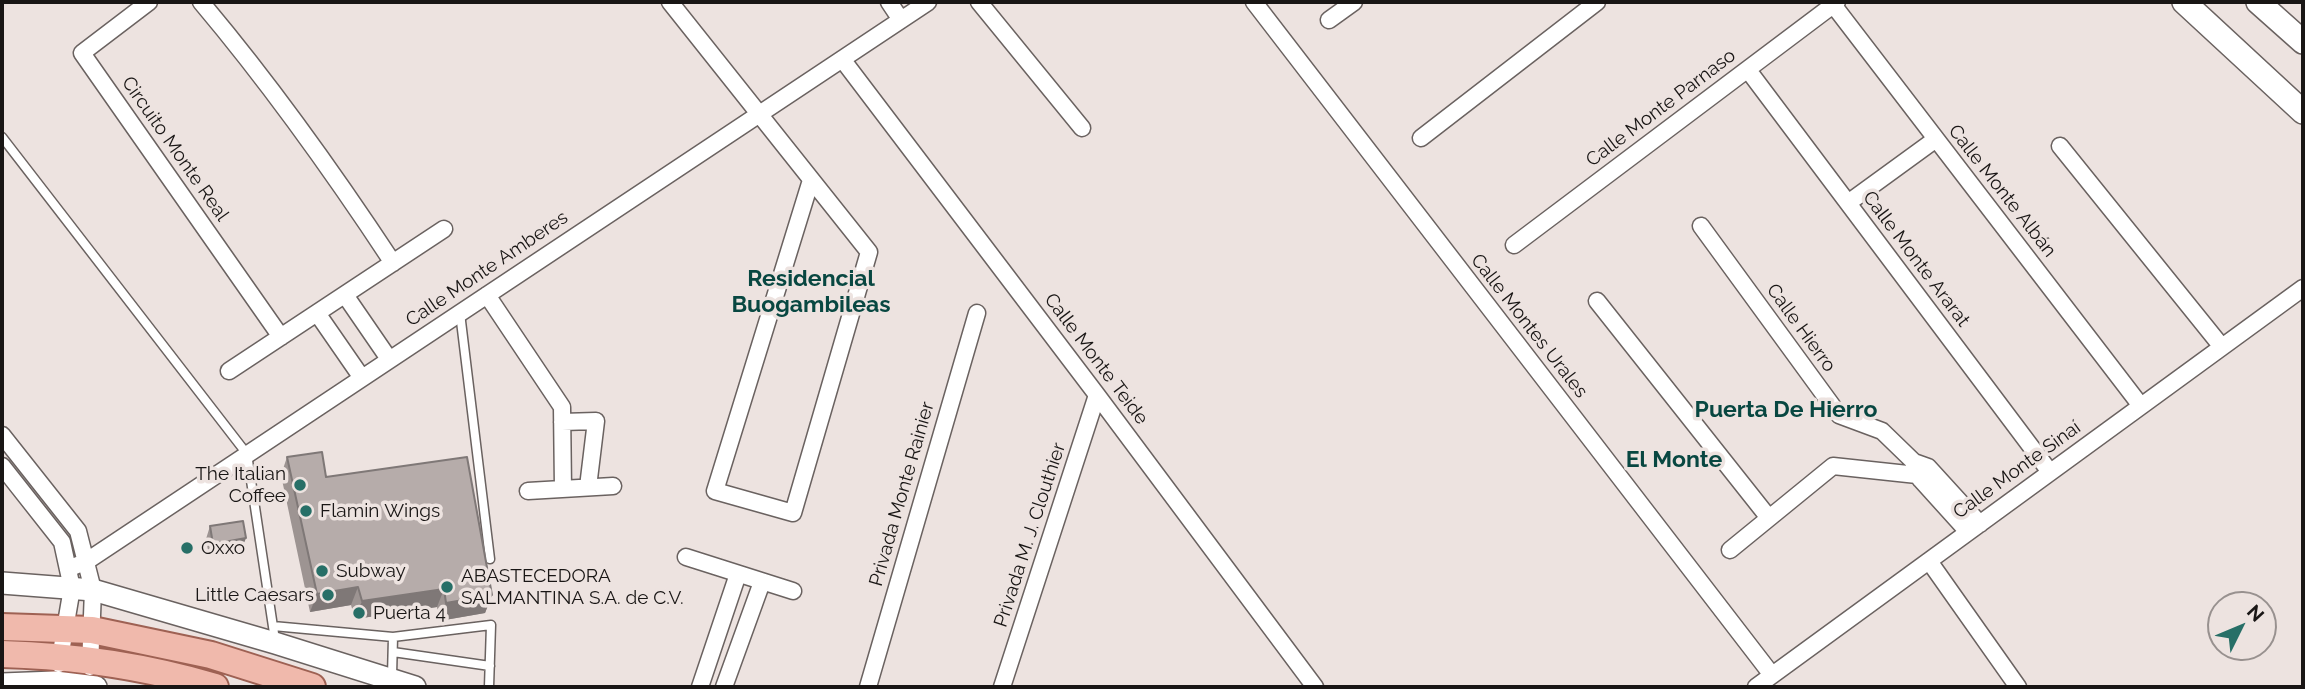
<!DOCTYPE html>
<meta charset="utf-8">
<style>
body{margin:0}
#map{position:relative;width:2305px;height:689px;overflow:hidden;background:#ede3e0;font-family:Raleway,sans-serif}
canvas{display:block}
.frame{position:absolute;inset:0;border:4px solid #191615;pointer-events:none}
.north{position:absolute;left:2207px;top:591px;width:70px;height:70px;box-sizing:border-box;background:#ede3e0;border:2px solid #98918f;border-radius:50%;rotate:47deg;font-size:19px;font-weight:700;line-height:28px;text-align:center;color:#191615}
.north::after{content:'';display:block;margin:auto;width:24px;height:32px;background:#276f67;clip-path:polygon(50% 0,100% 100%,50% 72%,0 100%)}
</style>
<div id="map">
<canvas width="2305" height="689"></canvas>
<div class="frame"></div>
<div class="north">N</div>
</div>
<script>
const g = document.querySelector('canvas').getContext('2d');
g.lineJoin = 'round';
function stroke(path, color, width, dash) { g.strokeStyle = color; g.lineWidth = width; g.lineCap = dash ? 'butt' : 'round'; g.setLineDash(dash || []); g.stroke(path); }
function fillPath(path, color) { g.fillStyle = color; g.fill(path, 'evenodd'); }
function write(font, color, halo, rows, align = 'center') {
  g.font = font + ' Raleway,sans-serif'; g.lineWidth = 7; g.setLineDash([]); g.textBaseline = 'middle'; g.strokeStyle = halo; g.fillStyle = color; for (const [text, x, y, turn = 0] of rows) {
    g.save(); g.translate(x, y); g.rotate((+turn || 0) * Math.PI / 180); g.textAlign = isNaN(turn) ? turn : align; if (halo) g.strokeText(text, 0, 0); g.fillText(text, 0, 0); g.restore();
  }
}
const service = new Path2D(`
 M2,137L247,454L275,640
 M460,313L490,559
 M273,626L393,637L491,625L489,687
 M393,652L490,666
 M392,676L393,637`);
const minor = new Path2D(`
 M149,2L82,53L281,337
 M201,2C271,85 333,172 393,263
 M670,2L869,252L793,513L715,491L811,180
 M889,2L901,20
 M979,2L1082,128
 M1254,2L1772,675
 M1831,2L2141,406
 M1329,20L1354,2
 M842,59L1097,395L1315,687
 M1748,70L2050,472
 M1421,138L1597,2
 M2060,146L2222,347
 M1848,203L1936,139
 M1701,226L1839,415L1882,431L1914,462L1928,467L1980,524
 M1514,245L1837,2
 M345,295L389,359
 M487,295L562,407L563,489
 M1597,301L1769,518
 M317,313L362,378
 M229,371L444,229
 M562,422L596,421L588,487
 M2,435L78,531L93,590L90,667
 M1914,464L1917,475L1921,480L1968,532
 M2,466L62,542L72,588L59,664
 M528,491L613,486
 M1730,550L1833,466L1917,475L1928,467
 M686,557L793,591
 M1929,561L2018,687
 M68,569L87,561L928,2
 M700,687L738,574
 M724,687L762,582
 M868,687L977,313
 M1002,687L1097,395
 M1756,687L2303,288`);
const tertiary = new Path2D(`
 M2,583L93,590L275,643L415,687
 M2,684L55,682L96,687`);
const secondary = new Path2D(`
 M2184,2L2303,112
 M2258,2L2303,42`);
const primary = new Path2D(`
 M2,627L92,630L211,655L312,687
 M2,654C75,656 145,666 215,687`);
stroke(service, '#6a6260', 11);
stroke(minor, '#6a6260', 19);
stroke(tertiary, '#6a6260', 24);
stroke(secondary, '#6a6260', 26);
stroke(primary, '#9e6153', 30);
stroke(service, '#fff', 8);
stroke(minor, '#fff', 16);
stroke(tertiary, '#fff', 21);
stroke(secondary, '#fff', 23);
stroke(primary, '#f0b9ac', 26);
fillPath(new Path2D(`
 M287,457L326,477L492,595L485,613L439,621L437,607L355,619L351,605L310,612L281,475Z
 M210,526L241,551L209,556L206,539Z`), '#9d9492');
fillPath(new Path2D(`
 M246,538L241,551L209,556L213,544Z
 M358,587L351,605L310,612L317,594Z
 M444,589L437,607L355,619L362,601Z
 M492,595L485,613L439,621L446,603Z`), '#7f7877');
const building = new Path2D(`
 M322,452L326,477L467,457L492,595L446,603L444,589L362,601L358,587L317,594L287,457Z
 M243,521L246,538L213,544L210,526Z`);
fillPath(building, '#b6acaa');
stroke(building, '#7f7877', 2);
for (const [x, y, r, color] of [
 [300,485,7,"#276f67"],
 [306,511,7,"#276f67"],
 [187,548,7,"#276f67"],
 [322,571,7,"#276f67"],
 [447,587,7,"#276f67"],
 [328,595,7,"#276f67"],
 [359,613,7,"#276f67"]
]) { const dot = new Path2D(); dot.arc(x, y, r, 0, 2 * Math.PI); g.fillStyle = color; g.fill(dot); stroke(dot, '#ede3e0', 2.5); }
write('19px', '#191615', '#ede3e0', [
 ["Calle Monte Parnaso",1661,108,-37],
 ["Circuito Monte Real",175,149,55],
 ["Calle Monte Albán",2002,191,52],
 ["Calle Monte Ararat",1916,259,53],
 ["Calle Monte Amberes",487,269,-34],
 ["Calle Montes Urales",1529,326,52],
 ["Calle Hierro",1801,328,54],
 ["Calle Monte Teide",1096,359,53],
 ["Calle Monte Sinaí",2017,470,-36],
 ["Privada Monte Rainier",902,494,-74],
 ["Privada M. J. Clouthier",1030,535,-72]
]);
write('19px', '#191615', '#ede3e0', [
 ["The Italian",286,474,"right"],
 ["Coffee",286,496,"right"],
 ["Flamin Wings",320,511],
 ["Oxxo",201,548],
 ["Subway",336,571],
 ["ABASTECEDORA",461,576],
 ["SALMANTINA S.A. de C.V.",461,598],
 ["Little Caesars",314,595,"right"],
 ["Puerta 4",373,613]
], 'left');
write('bold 23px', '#084741', '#ede3e0', [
 ["Residencial",811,279],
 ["Buogambileas",811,305],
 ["Puerta De Hierro",1786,410],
 ["El Monte",1674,460]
]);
</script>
